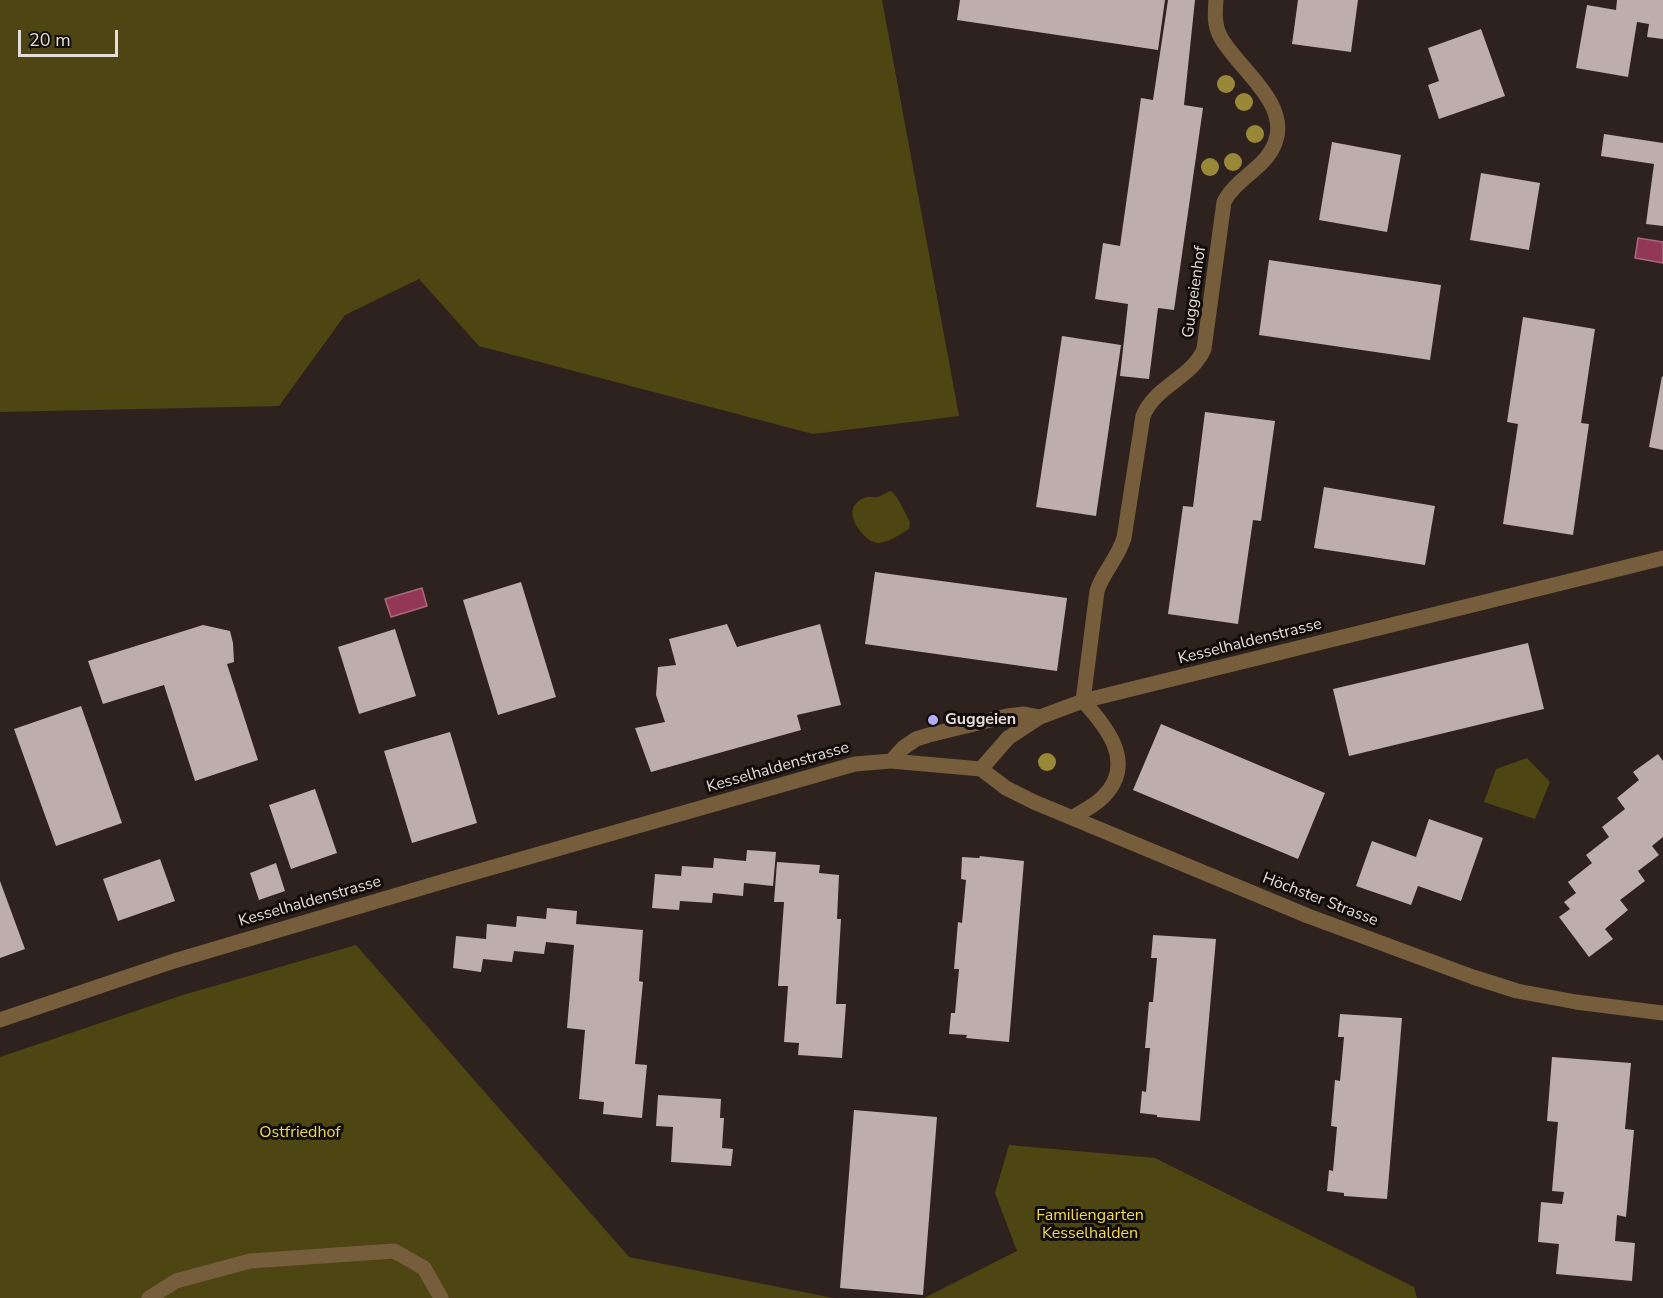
<!DOCTYPE html>
<meta charset="utf-8">
<style>
body{margin:0}
#map{position:relative;width:1663px;height:1298px;overflow:hidden;background:#2d221d;font-family:"Nunito Sans",sans-serif}
canvas{display:block}
.scale{position:absolute;left:18px;top:30px;width:100px;height:27px;box-sizing:border-box;border:3px solid #e4ddd9;border-top:0;padding-left:8px;font-size:18px;line-height:21px;white-space:nowrap;color:#e4ddd9;-webkit-text-stroke:4px #120d0a;paint-order:stroke}
</style>
<div id="map">
<canvas width="1663" height="1298"></canvas>
<div class="scale">20 m</div>
</div>
<script>
const g = document.querySelector('canvas').getContext('2d');
g.lineJoin = 'round';
function fillPath(path, color) { g.fillStyle = color; g.fill(path, 'evenodd'); }
function stroke(path, color, width, dash) { g.strokeStyle = color; g.lineWidth = width; g.lineCap = dash ? 'butt' : 'round'; g.setLineDash(dash || []); g.stroke(path); }
function write(font, color, halo, rows, align = 'center') {
  g.font = font + ' "Nunito Sans",sans-serif'; g.lineWidth = 6; g.setLineDash([]); g.textBaseline = 'middle'; g.strokeStyle = halo; g.fillStyle = color; for (const [text, x, y, turn = 0] of rows) {
    g.save(); g.translate(x, y); g.rotate((+turn || 0) * Math.PI / 180); g.textAlign = isNaN(turn) ? turn : align; if (halo) g.strokeText(text, 0, 0); g.fillText(text, 0, 0); g.restore();
  }
}
fillPath(new Path2D(`
 M0,0H882L959,416L813,434L479,346L419,279L345,315L279,406L0,412Z
 M891,491C899,497 904,512 910,522L909,529C900,534 888,543 878,543C871,542 866,538 862,533C852,522 846,506 864,498C868,496 873,498 878,497C883,495 886,492 891,491Z
 M1527,758L1550,782L1535,819L1484,802L1496,769Z
 M356,945L629,1257L833,1298H0V1057L183,995Z
 M1009,1145L1155,1158L1414,1287L1417,1298H924L1017,1251L995,1193Z`), '#4e4612');
const water = new Path2D(`
 M1638,238L1663,242V263L1635,258Z
 M422,588L427,606L391,617L385,599Z`);
fillPath(water, '#933757');
stroke(water, '#ab697e', 1.5);
fillPath(new Path2D(`
 M960,0H1165L1158,50L957,20Z
 M1168,0H1195L1184,105L1203,108L1174,310L1158,308L1149,379L1120,376L1128,304L1095,299L1103,243L1120,246L1141,98L1153,100Z
 M1298,0H1358L1351,52L1292,44Z
 M1617,0H1663V39L1647,37L1649,24L1637,22L1628,77L1576,68L1587,5L1616,10Z
 M1481,29L1505,96L1439,119L1428,85L1439,81L1428,48Z
 M1604,134L1663,143V226L1646,224L1654,164L1601,156Z
 M1332,142L1401,155L1387,232L1319,220Z
 M1481,173L1540,183L1529,250L1470,240Z
 M1269,260L1441,285L1430,360L1259,335Z
 M1523,317L1595,329L1581,423L1589,424L1573,535L1503,524L1518,424L1507,422Z
 M1062,336L1121,345L1096,516L1036,507Z
 M1662,376L1663,377V450L1649,447Z
 M1205,412L1275,421L1261,521L1253,520L1238,624L1168,614L1183,506L1193,507Z
 M1324,487L1435,506L1425,565L1314,548Z
 M875,572L1067,598L1057,671L865,644Z
 M521,582L556,697L498,715L463,600Z
 M727,624L737,647L820,624L841,705L797,715L801,730L651,772L635,728L665,722L656,695L658,667L676,665L669,639Z
 M203,625L230,631L233,643L234,662L227,664L258,760L195,781L164,685L103,704L88,661Z
 M395,629L416,696L359,714L338,647Z
 M1528,643L1544,709L1349,756L1333,689Z
 M81,706L122,823L56,846L14,729Z
 M1161,724L1325,793L1298,859L1133,790Z
 M450,732L477,823L412,843L384,751Z
 M1658,754L1663,761V837L1652,846L1659,855L1638,871L1645,881L1620,900L1628,910L1605,929L1613,939L1589,957L1559,917L1570,909L1564,902L1576,893L1568,882L1592,863L1586,855L1609,837L1602,827L1625,809L1617,798L1639,780L1633,772Z
 M315,789L337,853L291,869L269,805Z
 M1429,819L1483,838L1461,901L1418,886L1411,905L1356,886L1372,841L1416,857Z
 M747,850L776,852L773,886L744,883L743,896L713,893L712,903L680,901L679,910L652,908L655,874L681,876L682,866L713,868L714,858L746,861Z
 M980,856L1024,861L1009,1042L966,1038L967,1035L949,1034L951,1013H955L959,969H954L958,922L962,923L966,880L961,879L962,857L979,858Z
 M160,859L175,901L118,921L103,879Z
 M777,862L820,865L819,873L839,875L837,919H841L836,1004H846L842,1058L798,1055L799,1043L784,1042L788,986H778L784,902H774Z
 M276,863L285,891L259,900L250,873Z
 M0,881L25,949L0,958Z
 M547,908L577,911L576,924L643,930L639,981L643,982L635,1064L647,1065L642,1118L603,1114L604,1102L579,1099L585,1030L567,1028L574,945L546,942L544,954L514,951L512,962L483,959L481,972L453,968L456,936L486,939L487,924L516,927L517,916L546,919Z
 M1153,935L1216,939L1200,1121L1157,1117V1115L1140,1113L1142,1091L1146,1092L1150,1048H1145L1149,1002H1153L1157,958H1151Z
 M1340,1014L1402,1018L1387,1199L1344,1196V1193L1327,1191L1329,1170L1333,1171L1337,1127L1331,1126L1335,1080L1340,1081L1344,1037H1338Z
 M1552,1057L1631,1063L1625,1129L1634,1130L1626,1217L1617,1215L1615,1241L1635,1243L1632,1281L1556,1274L1559,1244L1538,1242L1541,1202L1562,1204L1564,1192L1552,1191L1558,1122L1547,1121Z
 M658,1095L721,1099L720,1118H724L722,1148L733,1149L731,1166L671,1162L673,1127L656,1126Z
 M854,1110L937,1117L923,1295L840,1288Z`), '#bdadab');
stroke(new Path2D(`
 M1083,701L1097,591C1103,572 1118,558 1124,538L1143,416C1155,386 1192,378 1204,349L1224,202C1236,178 1265,169 1275,143C1291,103 1236,67 1220,36C1214,24 1215,13 1216,0
 M891,761L903,748L916,739L929,735L1007,716L1024,714L1040,717
 M981,769L1006,788L1034,802L1308,916L1473,977L1517,991L1576,1002L1663,1013
 M981,769L1008,738L1040,717L1083,701L1663,558
 M1073,817C1083,811 1096,805 1104,796C1136,763 1107,727 1083,701
 M0,1020L174,961L455,878L855,764L891,761L981,769
 M149,1298L176,1281L250,1261L394,1251L424,1268L441,1298`), '#765e3d', 15);
g.fillStyle = '#998838';
for (const [x, y] of [
 [1226,84],
 [1244,102],
 [1255,134],
 [1233,162],
 [1210,167],
 [1047,762]
]) { g.beginPath(); g.arc(x, y, 9, 0, 2 * Math.PI); g.fill(); }
for (const [x, y, r, color] of [
 [933,720,6,"#b3adf9"]
]) { const dot = new Path2D(); dot.arc(x, y, r, 0, 2 * Math.PI); g.fillStyle = color; g.fill(dot); stroke(dot, '#120d0a', 2); }
write('16px', '#e4ddd9', '#120d0a', [
 ["Guggeienhof",1195,292,-82],
 ["Kesselhaldenstrasse",1250,642,-14],
 ["Kesselhaldenstrasse",778,768,-16],
 ["Höchster Strasse",1320,900,21],
 ["Kesselhaldenstrasse",310,902,-16]
]);
write('bold 16px', '#e4ddd9', '#120d0a', [
 ["Guggeien",945,720]
], 'left');
write('16px', '#f1db4e', '#120d0a', [
 ["Ostfriedhof",300,1133],
 ["Familiengarten",1090,1216],
 ["Kesselhalden",1090,1234]
]);
</script>
